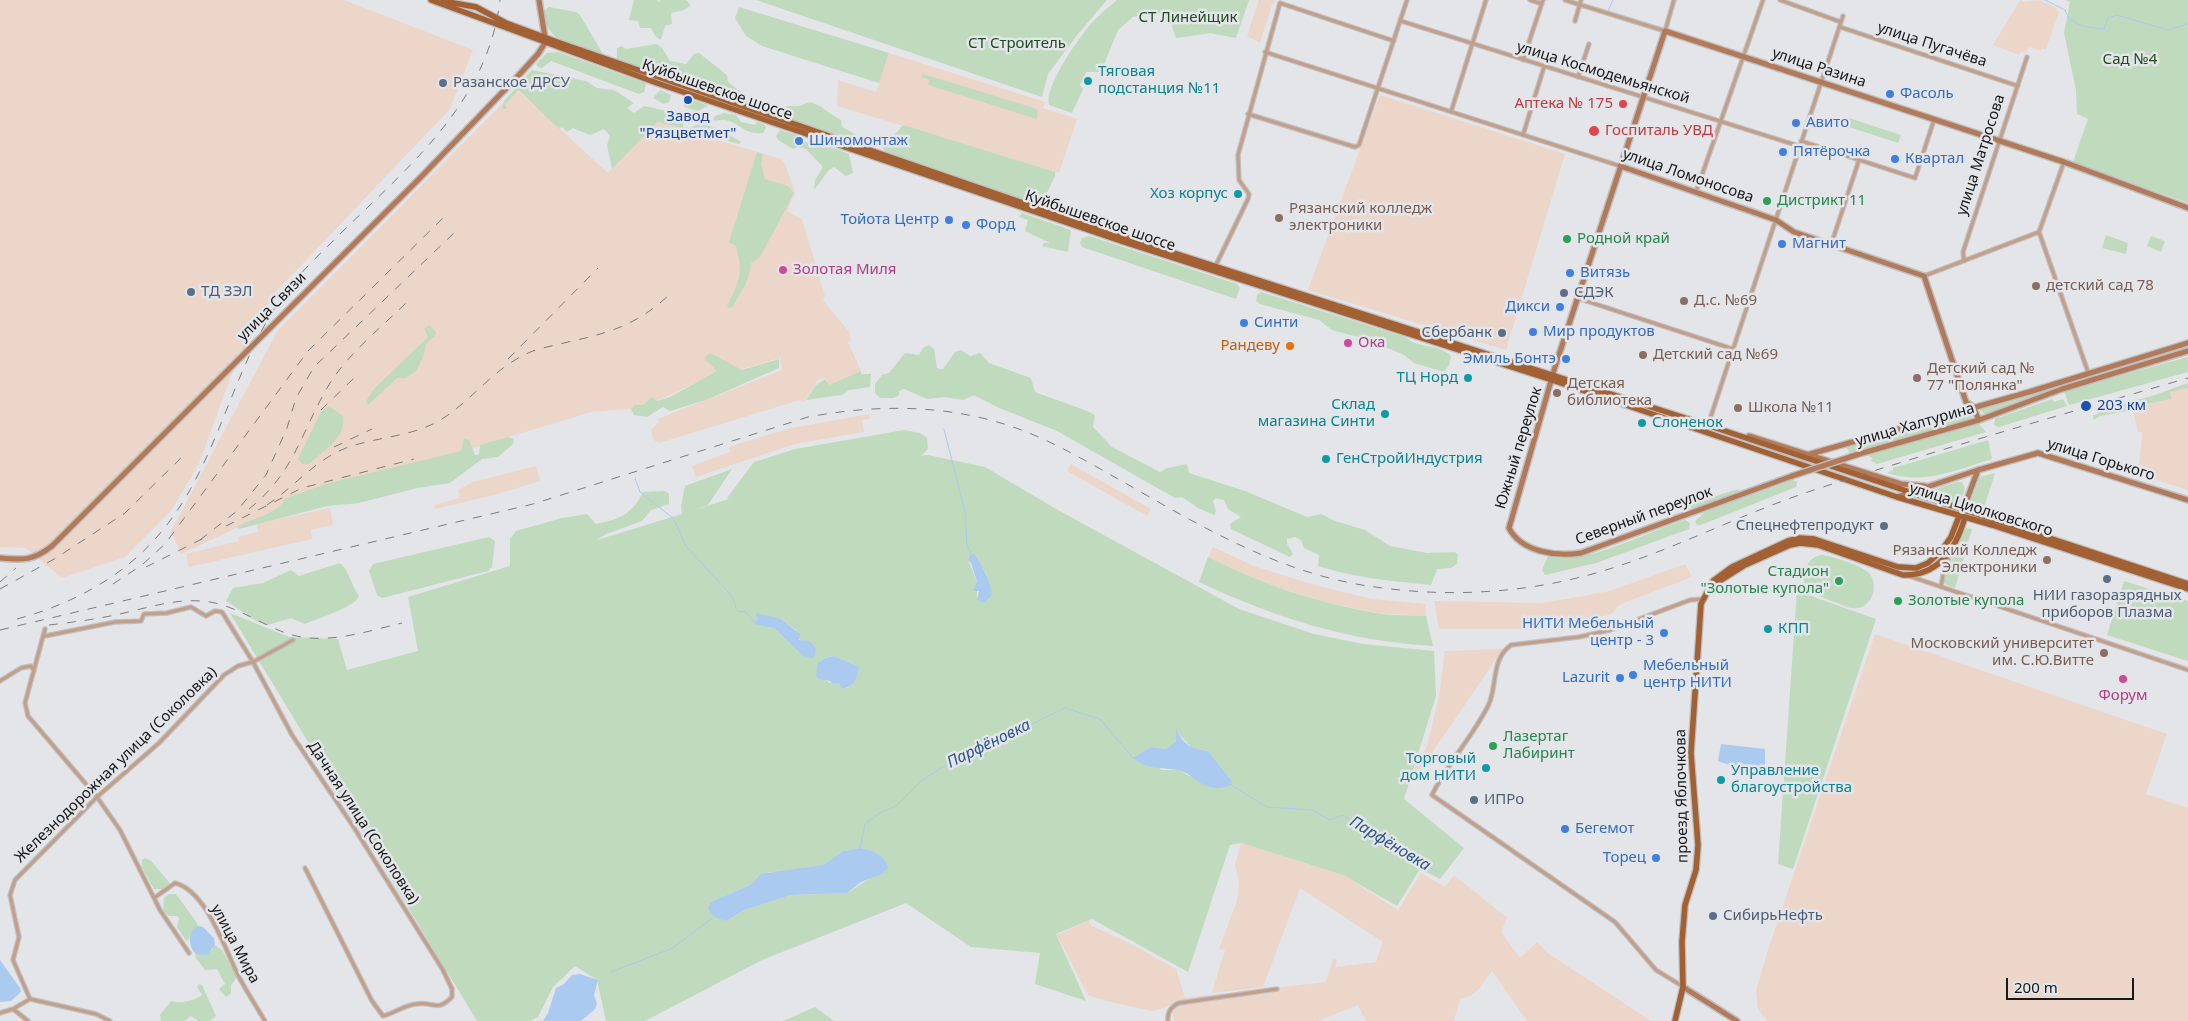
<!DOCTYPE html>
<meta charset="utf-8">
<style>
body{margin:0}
#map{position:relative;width:2188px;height:1021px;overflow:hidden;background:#e3e5e8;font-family:"Noto Sans",sans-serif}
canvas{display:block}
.scale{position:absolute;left:2006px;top:978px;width:128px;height:22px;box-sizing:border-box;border:2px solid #171819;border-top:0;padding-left:6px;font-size:15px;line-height:18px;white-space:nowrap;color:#171819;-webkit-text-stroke:4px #e3e5e8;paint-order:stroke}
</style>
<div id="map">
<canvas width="2188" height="1021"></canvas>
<div class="scale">200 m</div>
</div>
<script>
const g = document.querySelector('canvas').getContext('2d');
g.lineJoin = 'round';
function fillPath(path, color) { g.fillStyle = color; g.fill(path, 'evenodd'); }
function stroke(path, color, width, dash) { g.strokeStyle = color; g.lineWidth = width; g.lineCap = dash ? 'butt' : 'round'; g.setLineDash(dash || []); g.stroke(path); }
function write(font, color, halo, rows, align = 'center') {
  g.font = font + ' "Noto Sans",sans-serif'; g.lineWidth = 5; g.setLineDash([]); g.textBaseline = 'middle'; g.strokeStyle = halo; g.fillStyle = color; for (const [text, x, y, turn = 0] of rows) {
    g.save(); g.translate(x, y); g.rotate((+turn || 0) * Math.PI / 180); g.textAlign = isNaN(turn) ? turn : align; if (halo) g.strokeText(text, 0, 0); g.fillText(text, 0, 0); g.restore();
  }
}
fillPath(new Path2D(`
 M0,0H344L473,50L450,109L272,296L231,376L199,464L171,511L125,557L62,578L26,548L0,547Z
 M1259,0H1277L1272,5L1260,43L1247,36Z
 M2020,0L2023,2L2038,0L2055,7L2059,12L2046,49H2042L2041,51L2029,47L2026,53L2020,52L2019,55L1993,45Z
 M889,53L1045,102L1043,108L1077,119L1059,173L837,106L838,80L876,92Z
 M517,89L608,173L658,122L781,159L785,164L795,193L787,211L802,219L825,296L823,300L850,333L851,341L848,342L861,371L829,385L825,377L816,381L817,382L804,402L800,400L659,443L654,440L651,430L659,422L658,419L782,370L780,358L697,382L642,408L591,412L286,505L181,554L171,531L278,330Z
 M1380,95L1565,154L1506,350L1308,290Z
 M2188,388V490L2138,474L2142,437L2141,432H2138L2133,410L2136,406L2170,399V392Z
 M869,414L870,419L862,420L864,432L795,444L696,477L692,466L730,452L729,447L787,429Z
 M1071,464L1151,509L1147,516L1067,471Z
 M536,466L540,481L498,494L435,509L434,505L460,498L458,490L473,482Z
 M330,508L333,525L311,530L312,539L189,567L186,554L239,541L238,537L258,532L257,524Z
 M1213,547L1254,566L1318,586L1372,599L1426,604V616L1377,613L1321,601L1252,579L1208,557Z
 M1685,564L1692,577L1621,604L1610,615L1520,629H1439L1434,601L1540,603L1566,599L1610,591Z
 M1875,634L2167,734L2146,794L2188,808V1021H1767L1758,1009L1756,991L1768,950Z
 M1503,649L1410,785L1407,783L1427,746L1439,696L1445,651Z
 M1241,843L1343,875L1398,910L1421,873L1445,887L1454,875L1507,918L1501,932L1520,958L1537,942L1549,954L1651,1021H1527L1492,971L1479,989L1470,996L1460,999L1454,1021H1366L1358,1005L1318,1021H1174L1171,1004L1161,1009L1152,1011L1106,1001L1088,995L1057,935L1088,921L1092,926L1127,942L1176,969L1185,998L1326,982L1333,959L1337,960L1335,967L1376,962L1383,942L1300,888L1263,987L1212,993L1225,950L1219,949L1237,901L1239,882L1235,865Z`), '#ecd6c9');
fillPath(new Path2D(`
 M634,0H657L659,3L660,0H686L691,5L684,10L671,13L672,24L665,26L661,40L656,37L651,28H640L638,21L629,20Z
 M756,0H1107L1078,34L1048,74L1042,97Z
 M1117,0H1249L1236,38L1210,33L1176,38L1167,12L1133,17L1118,30L1101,72H1086L1080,85L1083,89L1072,113L1049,105C1044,87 1077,41 1089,26C1096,17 1108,8 1117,0Z
 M2065,0H2188V203L2073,162L2088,119L2077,114L2076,90L2064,33L2070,2Z
 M549,7L576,12L580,15L603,54L601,55C576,47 545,43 544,11Z
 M739,7L889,53L879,83L762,46L746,36L735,18Z
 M657,44L662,48L670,61L686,64L694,54L699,53L727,75L728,82L742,93L743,99L766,108L768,110L766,112L680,82C673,70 667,70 654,70L651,72L617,61V48L622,46L626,49Z
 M558,52L645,83L646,84L644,92L639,94L551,61L542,68L538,67L536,64L547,53Z
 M532,70L586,81L597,88L614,90L634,103L627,108L634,113L644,106C652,108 661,109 668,112C674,114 677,119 683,120V127L689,128L699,124L718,128L741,142L739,144L658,122L612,169L607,145L610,136L604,129L590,135L573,128L567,132L562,127L559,129L519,90L505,104L507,109H502L504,101Z
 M923,74L1031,107L1038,110L1037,119L928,85L929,80L921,77Z
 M660,90L671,95L669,102L664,104L653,98Z
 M693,100L707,105L708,106L697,111L684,107L685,101L691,103Z
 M809,102C822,104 829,115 841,120L842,127L857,135L858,140L856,143L796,123L784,111L787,106H800Z
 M724,113L736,115L741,122L755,125L757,122L765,125L766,128L763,133C744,135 741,123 725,120C720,119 718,122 713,120L715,116Z
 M1849,118L1901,135L1898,143L1846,126Z
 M903,125L1055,172V176L1042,203L1039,206L886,153L883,148Z
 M780,130L799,136L807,143L822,144L849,154L853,173L846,176L834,167L829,170L814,190L815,180L823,167L806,149L798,147L793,149L778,140L776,136Z
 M757,152L763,154L761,165L765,179L788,186L794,193L760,257L751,263C750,280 741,293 732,307L729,308L727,306C740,281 743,273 736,246L729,242Z
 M1022,213L1071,230L1068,252L1042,246L1044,243H1050L1025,231L1028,220L1019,217Z
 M2106,235L2128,243L2126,254L2102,248Z
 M1089,236L1237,284L1240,288L1236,299L1082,247L1080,243L1082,238Z
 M2151,236L2165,241L2161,252L2147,246Z
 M1261,292L1405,337C1418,349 1438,343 1451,356L1449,365L1444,372L1414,363L1404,355L1369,340L1332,330L1319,320L1260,304L1256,301L1257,295Z
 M429,325L436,332L435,336L426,344L423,357L416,371L406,378H397L368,405L366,401L375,388L428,337L424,329Z
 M929,345L934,349L937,368L940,369H943L955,352L961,350L970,356L980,353L989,363L1031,378L1035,392C1047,397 1088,410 1095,415L1093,427L1112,447L1160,472L1167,468L1187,464L1189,473L1245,491L1307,517L1321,514L1335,521L1365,530L1390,546L1427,553L1455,552L1458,555L1457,564L1451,568L1437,569L1431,585C1393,581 1354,578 1318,566L1319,555L1304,548L1301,540L1295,537L1287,539V544L1293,554L1290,557L1231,529L1230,524L1241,517L1228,509L1224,500L1216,498L1213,501L1216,511L1214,515L1198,508L1182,497L1175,498L1057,431L999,408L974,395L963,400L945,397L927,399L904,389L899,391V395L894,398H880L875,393V384L882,375L889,373L905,353L919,355L923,348Z
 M2188,345V349L2090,377L1987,415L1980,411V407Z
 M710,353L742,370L779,359V368L706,400L670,411L663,407L647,417L634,415L631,409L634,405H643L652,397L657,401L670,397L717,371L704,358Z
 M2188,357V372L2069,405L2064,391Z
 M861,371V374H871L870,387L849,390L842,395L806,400L816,385L825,379L829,385Z
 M2188,383V388L2170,392L2171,399L2136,406L2133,410L2100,416L2094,420L2093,415L2098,414L2097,411L2152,396Z
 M2052,399L2054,402L2063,399L2067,406L1999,427L1994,425L1995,419Z
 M329,406L343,416C347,437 323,451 309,464H302L298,459L321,412Z
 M1969,410L1973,419L1851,454L1846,447Z
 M1978,423L1986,432L1877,464L1870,460L1873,459L1867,455Z
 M904,430L920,433L927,438L928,449L921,456L928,455L985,467L1058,510L1239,609L1314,634L1363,644L1434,651L1436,696L1404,799L1464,848L1440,879L1420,869L1397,906L1343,875L1241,843L1230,845L1188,972L1092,919L1056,934L1086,1001L1035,984L1040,953L971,947L906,903L762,960L645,1021H606L597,980L575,966L553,987L538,1017L530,1021H477L230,613L289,637L338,639L347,670L418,651L408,597L510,566V539L516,531L562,518L587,514L596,524C621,519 632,514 643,492L665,491L669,494V504L651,510L642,521L606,534L597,540L682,514L681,506L685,486L732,469L708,505L695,510L729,499L727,498L754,462L795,449ZM976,557L986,573L992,595L987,601L977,598V582L968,560ZM764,616L781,619L797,631L799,639L816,649L805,658L774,628L754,622ZM834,656L852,664L849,687L842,689L839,683L833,684L816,676C821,663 816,658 834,656ZM1176,731L1192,748L1208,751L1232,781L1189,776L1179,770H1161L1151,747L1166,749L1176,741ZM860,848L881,856L877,874L847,893L791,895L744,910L726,921L711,902L752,884L769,872L780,873L823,865L843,851Z
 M508,437L514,439L513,444L498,457L482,459L450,483L417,488L359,503L327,506L239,529L237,527C252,518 278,514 286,498L329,483L461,451L464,438L469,440L475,455L479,454L480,445Z
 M1988,440L1992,459C1956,470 1925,485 1887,473L1893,470V468Z
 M1995,473L1982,514L1976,512L1970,504L1980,477Z
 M1793,480L1797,482L1796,487L1701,525H1697L1695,521L1705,512Z
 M1957,482H1962L1965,488L1960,503L1957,504L1932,495L1933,490Z
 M1738,489L1739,492L1692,510L1690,504Z
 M1685,520L1690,523L1689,529L1596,563L1545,575L1542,570L1548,556C1586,566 1646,532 1685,520Z
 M1966,528L1972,529L1955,588L1946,585L1943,579Z
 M489,537L495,541L492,567L488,571L382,598L377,595L369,571L373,564Z
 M1822,555C1832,556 1861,565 1869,573C1879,584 1873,608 1856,608C1848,609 1841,604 1834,602C1818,595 1794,588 1807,566C1810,559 1815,556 1822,555Z
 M1208,557C1261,584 1317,603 1376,613C1392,616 1409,615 1426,616L1433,646C1347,641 1276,618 1199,582Z
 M340,563C350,572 351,585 359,596C354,608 318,618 305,624L291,618L268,625L258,622L226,601L233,588L263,583L291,570L299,576Z
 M2124,581L2188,601V661L2107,635Z
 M1797,591L1876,619L1793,869L1778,864Z
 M145,858L151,861L169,882L168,885L163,889H154L142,867V860Z
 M169,894H176L197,923L198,926L194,929L187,942L177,927L179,918L177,916H169L163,912L164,898Z
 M215,945L222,950L237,977L231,985V993L226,997L219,989L225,984L217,969L205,970L195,957L196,954L211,951Z
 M199,984L202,985L216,1016L210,1021H198L191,1016L185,1021H161L160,1015L171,1001C181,1004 193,1001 202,995L197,987Z
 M815,1007L834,1021H783Z`), '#c0dabe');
fillPath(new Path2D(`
 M971,554H974C983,566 990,580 992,595L985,603L977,600L979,591H973L977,582L971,563L968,560Z
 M756,613L781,619L800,634L799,640L810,641L816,649L814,658H805L774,628L755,624L754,622L758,619Z
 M834,656L859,667C857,679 854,686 842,689L839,683L833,684L830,681L819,679L816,676L818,663L825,658Z
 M1176,729C1185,746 1190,748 1208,751L1232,781L1231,785C1202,796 1196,773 1177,770C1160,767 1147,770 1133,758L1151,747L1166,749L1176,741Z
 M1721,744L1765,749V777L1718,761Z
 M860,848C872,850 885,855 888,867L882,874L861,882L847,893L791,895L744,910L726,921L714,917L708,909L711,902L752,884L761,874L823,865L843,851Z
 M198,926L203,927L214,938L215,945L207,955L196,954C188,946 187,932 198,926Z
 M0,960L20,988L21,992L11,1001L0,1002Z
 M580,974L598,980L594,995L597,1004L595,1009L581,1021H543L548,1013L556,988L564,984L572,975Z`), '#aacaf0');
stroke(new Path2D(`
 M2045,0L2065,10C2070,26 2090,28 2104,29L2108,18L2117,15L2168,30L2188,24
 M1608,11L1613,0
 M944,429L965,512L967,545L971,554
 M635,478L640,492L674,519L686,546L730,594L736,604L735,608L739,612L745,611L754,622
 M1231,785L1267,807L1312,810L1330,820L1343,815L1370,835L1378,836L1439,873
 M860,848L865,824L880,813L896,806L921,781L941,768L1065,708L1100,719L1133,758
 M611,972L673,948L715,916`), '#aacaf0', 1);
const street = new Path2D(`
 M1530,0L1542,4
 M1565,0L1665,31L1674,0
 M1780,0L1841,22
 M1401,21L1799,146
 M1575,21L1581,0
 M1840,27L2018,86
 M1265,52L1620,166
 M1523,60L1543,0
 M1578,77L1589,44
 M1451,112L1486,0
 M1248,114L1355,147L1359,145L1407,0
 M1523,135L1544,67
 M1801,141L1915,178L1934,120
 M2064,162L2039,232L2088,372
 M1696,192L1763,0
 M1831,245L1859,160
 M1964,261L1963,252L2027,57
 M1215,267L1248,199L1249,194L1239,180L1238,155L1280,3L1394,41
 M1924,276L2039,232
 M1577,298L1733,349
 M1711,416L1843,16
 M1909,576L2188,670
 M1941,587L1943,575L1950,554
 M45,629L25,703L28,716L97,797L120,830L160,910L189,953
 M45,636L115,622L141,621L144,614L167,613L191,607L206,616L215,611L222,612L253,662L292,735L353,826L443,970L452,989V997C436,1013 434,1001 416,1004C405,1005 394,1013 383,1016L372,1001L305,868
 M0,681L21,668L31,666L34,671
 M154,898L175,883C207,891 225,950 239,977C247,992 256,1006 265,1021
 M1682,986L1656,970L1615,922L1432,795C1447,764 1473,736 1488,706C1498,687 1490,660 1511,645L1579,637L1610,630L1690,600L1703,599
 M30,999L13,960L19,937L10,895L15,880L97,797L159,743L224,675L238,666L253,662L293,640
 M13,1009L30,999L96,1014L110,1021
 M0,1013L13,1009L28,1021
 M1168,1021C1167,1012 1172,1006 1179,1003L1277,989`);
const secondary = new Path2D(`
 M539,0L545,37
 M1620,166L1776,220L1794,232L1924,276L1966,402L1973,407L1979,420
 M1749,436L1901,484L1925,486
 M1810,454L2029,392L2188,343
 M1859,454L1979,420L2062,389L2188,351
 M1792,476L1581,553C1557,557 1521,552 1509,528L1555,367L1665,31L2064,162L2188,208
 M1897,497L1978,470L2038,453L2188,500
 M1963,510L1978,470
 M0,558C23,560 33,561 52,546L421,177L518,76L538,54L545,43
 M1683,987L1737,1021`);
const primary = new Path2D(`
 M431,0L657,83L1121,241L1552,380L1897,497L1992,525L2188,589
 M443,1L476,7L506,23L560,43L1081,223L1713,427L2188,584
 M1718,582L1745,565L1790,545L1800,543L1818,545L1903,575C1939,576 1956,549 1965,517
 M1675,1021L1683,987L1682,942L1685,905L1696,870L1698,845L1691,753L1701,604L1713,581L1732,567L1788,541L1800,538L1814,539L1898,567L1916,568L1928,563L1941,551L1951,537L1960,514`);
stroke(street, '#bec0c3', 5.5);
stroke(secondary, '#bec0c3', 8);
stroke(primary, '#bec0c3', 8);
stroke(street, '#c49e87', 3);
stroke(secondary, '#b27a58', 5);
stroke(primary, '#a36033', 5.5);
stroke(new Path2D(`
 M508,359L598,268
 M321,410L355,377
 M334,447L372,429
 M267,505C294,487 315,460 346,448C376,437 409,437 437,422C469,404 491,371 524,355C537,348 553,346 568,342C609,333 637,325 669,295
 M249,509C294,473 300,435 327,388C346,355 381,328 408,301
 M226,526L302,488L414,459
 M200,540L237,511L266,475L287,428L296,398L314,367L454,233
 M146,567L204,538
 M0,582L16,568
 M113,584L142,565L165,544L308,351L448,213
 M0,589L56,558L125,513L186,453
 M17,619C69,605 120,579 156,538C217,470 229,375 280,300C296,276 317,257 337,237C407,168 488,103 500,0
 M49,625C74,622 99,619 124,613C150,607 175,599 202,601C231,603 257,622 283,632C322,647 364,632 402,623
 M0,630L533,504L808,417C878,404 948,404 1016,428C1055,442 1091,464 1127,484C1205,529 1284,575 1375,587C1451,598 1532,593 1606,570C1678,548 1745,512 1817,489C1940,449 2064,414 2188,378`), '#7a7b7d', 1, [9, 9]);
const secondaryBridge = new Path2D(`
 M1792,476L1859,454`);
stroke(secondaryBridge, '#bec0c3', 8, []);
stroke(secondaryBridge, '#b27a58', 5);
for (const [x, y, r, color] of [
 [1088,81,5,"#0f9aa8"],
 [443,83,5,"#5c6f8a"],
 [1890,94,5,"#3f7fe0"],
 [688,100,5,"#1a4fb4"],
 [1623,104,5,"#e0444e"],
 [1796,123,5,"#3f7fe0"],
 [1594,131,6,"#e0444e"],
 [799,141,5,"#3f7fe0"],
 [1783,152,5,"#3f7fe0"],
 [1895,159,5,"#3f7fe0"],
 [1238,194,5,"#0f9aa8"],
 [1767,201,5,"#2e9e5b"],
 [1279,218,5,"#8d6e63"],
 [949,220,5,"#3f7fe0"],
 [966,225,5,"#3f7fe0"],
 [1567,239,5,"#2e9e5b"],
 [1782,244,5,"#3f7fe0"],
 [783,270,5,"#d1479c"],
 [1570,273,5,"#3f7fe0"],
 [2036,286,5,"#8d6e63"],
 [191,292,5,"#5c6f8a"],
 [1564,293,5,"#5c6f8a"],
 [1684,301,5,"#8d6e63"],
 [1560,307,5,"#3f7fe0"],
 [1244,323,5,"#3f7fe0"],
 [1533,332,5,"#3f7fe0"],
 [1502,333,5,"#5c6f8a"],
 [1348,343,5,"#d1479c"],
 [1290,346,5,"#e8710a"],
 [1643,355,5,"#8d6e63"],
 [1566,359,5,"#3f7fe0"],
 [1468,378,5,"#0f9aa8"],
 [1917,378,5,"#8d6e63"],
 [1557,393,5,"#8d6e63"],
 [2086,406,6,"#1a4fb4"],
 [1738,408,5,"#8d6e63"],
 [1385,414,5,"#0f9aa8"],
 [1642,423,5,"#0f9aa8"],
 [1326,459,5,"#0f9aa8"],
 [1884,526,5,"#5c6f8a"],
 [2047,560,5,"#8d6e63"],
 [2107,579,5,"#5c6f8a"],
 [1839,581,5,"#2e9e5b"],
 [1898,601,5,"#2e9e5b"],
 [1768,629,5,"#0f9aa8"],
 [1664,633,5,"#3f7fe0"],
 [2104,653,5,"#8d6e63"],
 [1633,675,5,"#3f7fe0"],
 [1620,678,5,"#3f7fe0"],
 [2123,679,5,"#d1479c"],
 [1493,746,5,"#2e9e5b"],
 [1486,768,5,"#0f9aa8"],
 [1721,780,5,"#0f9aa8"],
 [1474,800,5,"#5c6f8a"],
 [1565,829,5,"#3f7fe0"],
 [1656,858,5,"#3f7fe0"],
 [1713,916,5,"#5c6f8a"]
]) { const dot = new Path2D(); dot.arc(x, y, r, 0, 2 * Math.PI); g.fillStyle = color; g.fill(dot); stroke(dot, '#e3e5e8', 2); }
write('15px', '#1d4e1e', '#e3e5e8', [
 ["СТ Линейщик",1188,18],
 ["СТ Строитель",1017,44],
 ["Сад №4",2130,60]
]);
write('15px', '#171819', '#e3e5e8', [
 ["улица Пугачёва",1932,45,18],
 ["улица Разина",1819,68,18],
 ["улица Космодемьянской",1603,73,17],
 ["Куйбышевское шоссе",717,90,19],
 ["улица Матросова",1981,155,-72],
 ["улица Ломоносова",1688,176,19],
 ["Куйбышевское шоссе",1100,221,19],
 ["улица Связи",272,307,-45],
 ["улица Халтурина",1915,425,-16],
 ["Южный переулок",1519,448,-73],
 ["улица Горького",2101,460,17],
 ["улица Циолковского",1981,510,17],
 ["Северный переулок",1644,516,-20],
 ["Железнодорожная улица (Соколовка)",116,765,-44],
 ["проезд Яблочкова",1682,796,-91],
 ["Дачная улица (Соколовка)",363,823,57],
 ["улица Мира",235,944,62]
]);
write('15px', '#0d838f', '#e3e5e8', [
 ["Тяговая",1098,72],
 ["подстанция №11",1098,89],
 ["Хоз корпус",1228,194,"right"],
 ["ТЦ Норд",1458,378,"right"],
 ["Склад",1375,405,"right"],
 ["магазина Синти",1375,422,"right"],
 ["Слоненок",1652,423],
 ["ГенСтройИндустрия",1336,459],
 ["КПП",1778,629],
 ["Торговый",1476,759,"right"],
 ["дом НИТИ",1476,776,"right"],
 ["Управление",1731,771],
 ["благоустройства",1731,788]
], 'left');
write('15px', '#4e5e75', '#e3e5e8', [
 ["Разанское ДРСУ",453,83],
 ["ТД ЗЭЛ",201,292],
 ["СДЭК",1574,293],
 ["Сбербанк",1492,333,"right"],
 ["Спецнефтепродукт",1874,526,"right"],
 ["НИИ газоразрядных",2107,596,"center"],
 ["приборов Плазма",2107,613,"center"],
 ["ИПРо",1484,800],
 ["СибирьНефть",1723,916]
], 'left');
write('15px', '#366cbe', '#e3e5e8', [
 ["Фасоль",1900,94],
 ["Авито",1806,123],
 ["Шиномонтаж",809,141],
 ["Пятёрочка",1793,152],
 ["Квартал",1905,159],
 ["Тойота Центр",939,220,"right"],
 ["Форд",976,225],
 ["Магнит",1792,244],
 ["Витязь",1580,273],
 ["Дикси",1550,307,"right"],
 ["Синти",1254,323],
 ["Мир продуктов",1543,332],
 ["Эмиль Бонтэ",1556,359,"right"],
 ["НИТИ Мебельный",1654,624,"right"],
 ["центр - 3",1654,641,"right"],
 ["Мебельный",1643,666],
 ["центр НИТИ",1643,683],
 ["Lazurit",1610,678,"right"],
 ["Бегемот",1575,829],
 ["Торец",1646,858,"right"]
], 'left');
write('15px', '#be3a42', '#e3e5e8', [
 ["Аптека № 175",1613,104],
 ["Госпиталь УВД",1605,131,"left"]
], 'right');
write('15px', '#164399', '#e3e5e8', [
 ["Завод",688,117],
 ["\"Рязцветмет\"",688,134],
 ["203 км",2097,406,"left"]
]);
write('15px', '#27864d', '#e3e5e8', [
 ["Дистрикт 11",1777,201],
 ["Родной край",1577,239],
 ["Стадион",1829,572,"right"],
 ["\"Золотые купола\"",1829,589,"right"],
 ["Золотые купола",1908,601],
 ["Лазертаг",1503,737],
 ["Лабиринт",1503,754]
], 'left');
write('15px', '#785e54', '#e3e5e8', [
 ["Рязанский колледж",1289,209],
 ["электроники",1289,226],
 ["детский сад 78",2046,286],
 ["Д.с. №69",1694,301],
 ["Детский сад №69",1653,355],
 ["Детский сад №",1927,369],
 ["77 \"Полянка\"",1927,386],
 ["Детская",1567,384],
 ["библиотека",1567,401],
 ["Школа №11",1748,408],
 ["Рязанский Колледж",2037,551,"right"],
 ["Электроники",2037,568,"right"],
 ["Московский университет",2094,644,"right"],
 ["им. С.Ю.Витте",2094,661,"right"]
], 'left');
write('15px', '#b23c85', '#e3e5e8', [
 ["Золотая Миля",793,270],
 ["Ока",1358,343],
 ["Форум",2123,696,"center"]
], 'left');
write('15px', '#c56008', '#e3e5e8', [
 ["Рандеву",1280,346]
], 'right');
write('italic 16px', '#2c5788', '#e3e5e8', [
 ["Парфёновка",989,744,-26],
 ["Парфёновка",1390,844,31]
]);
</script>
